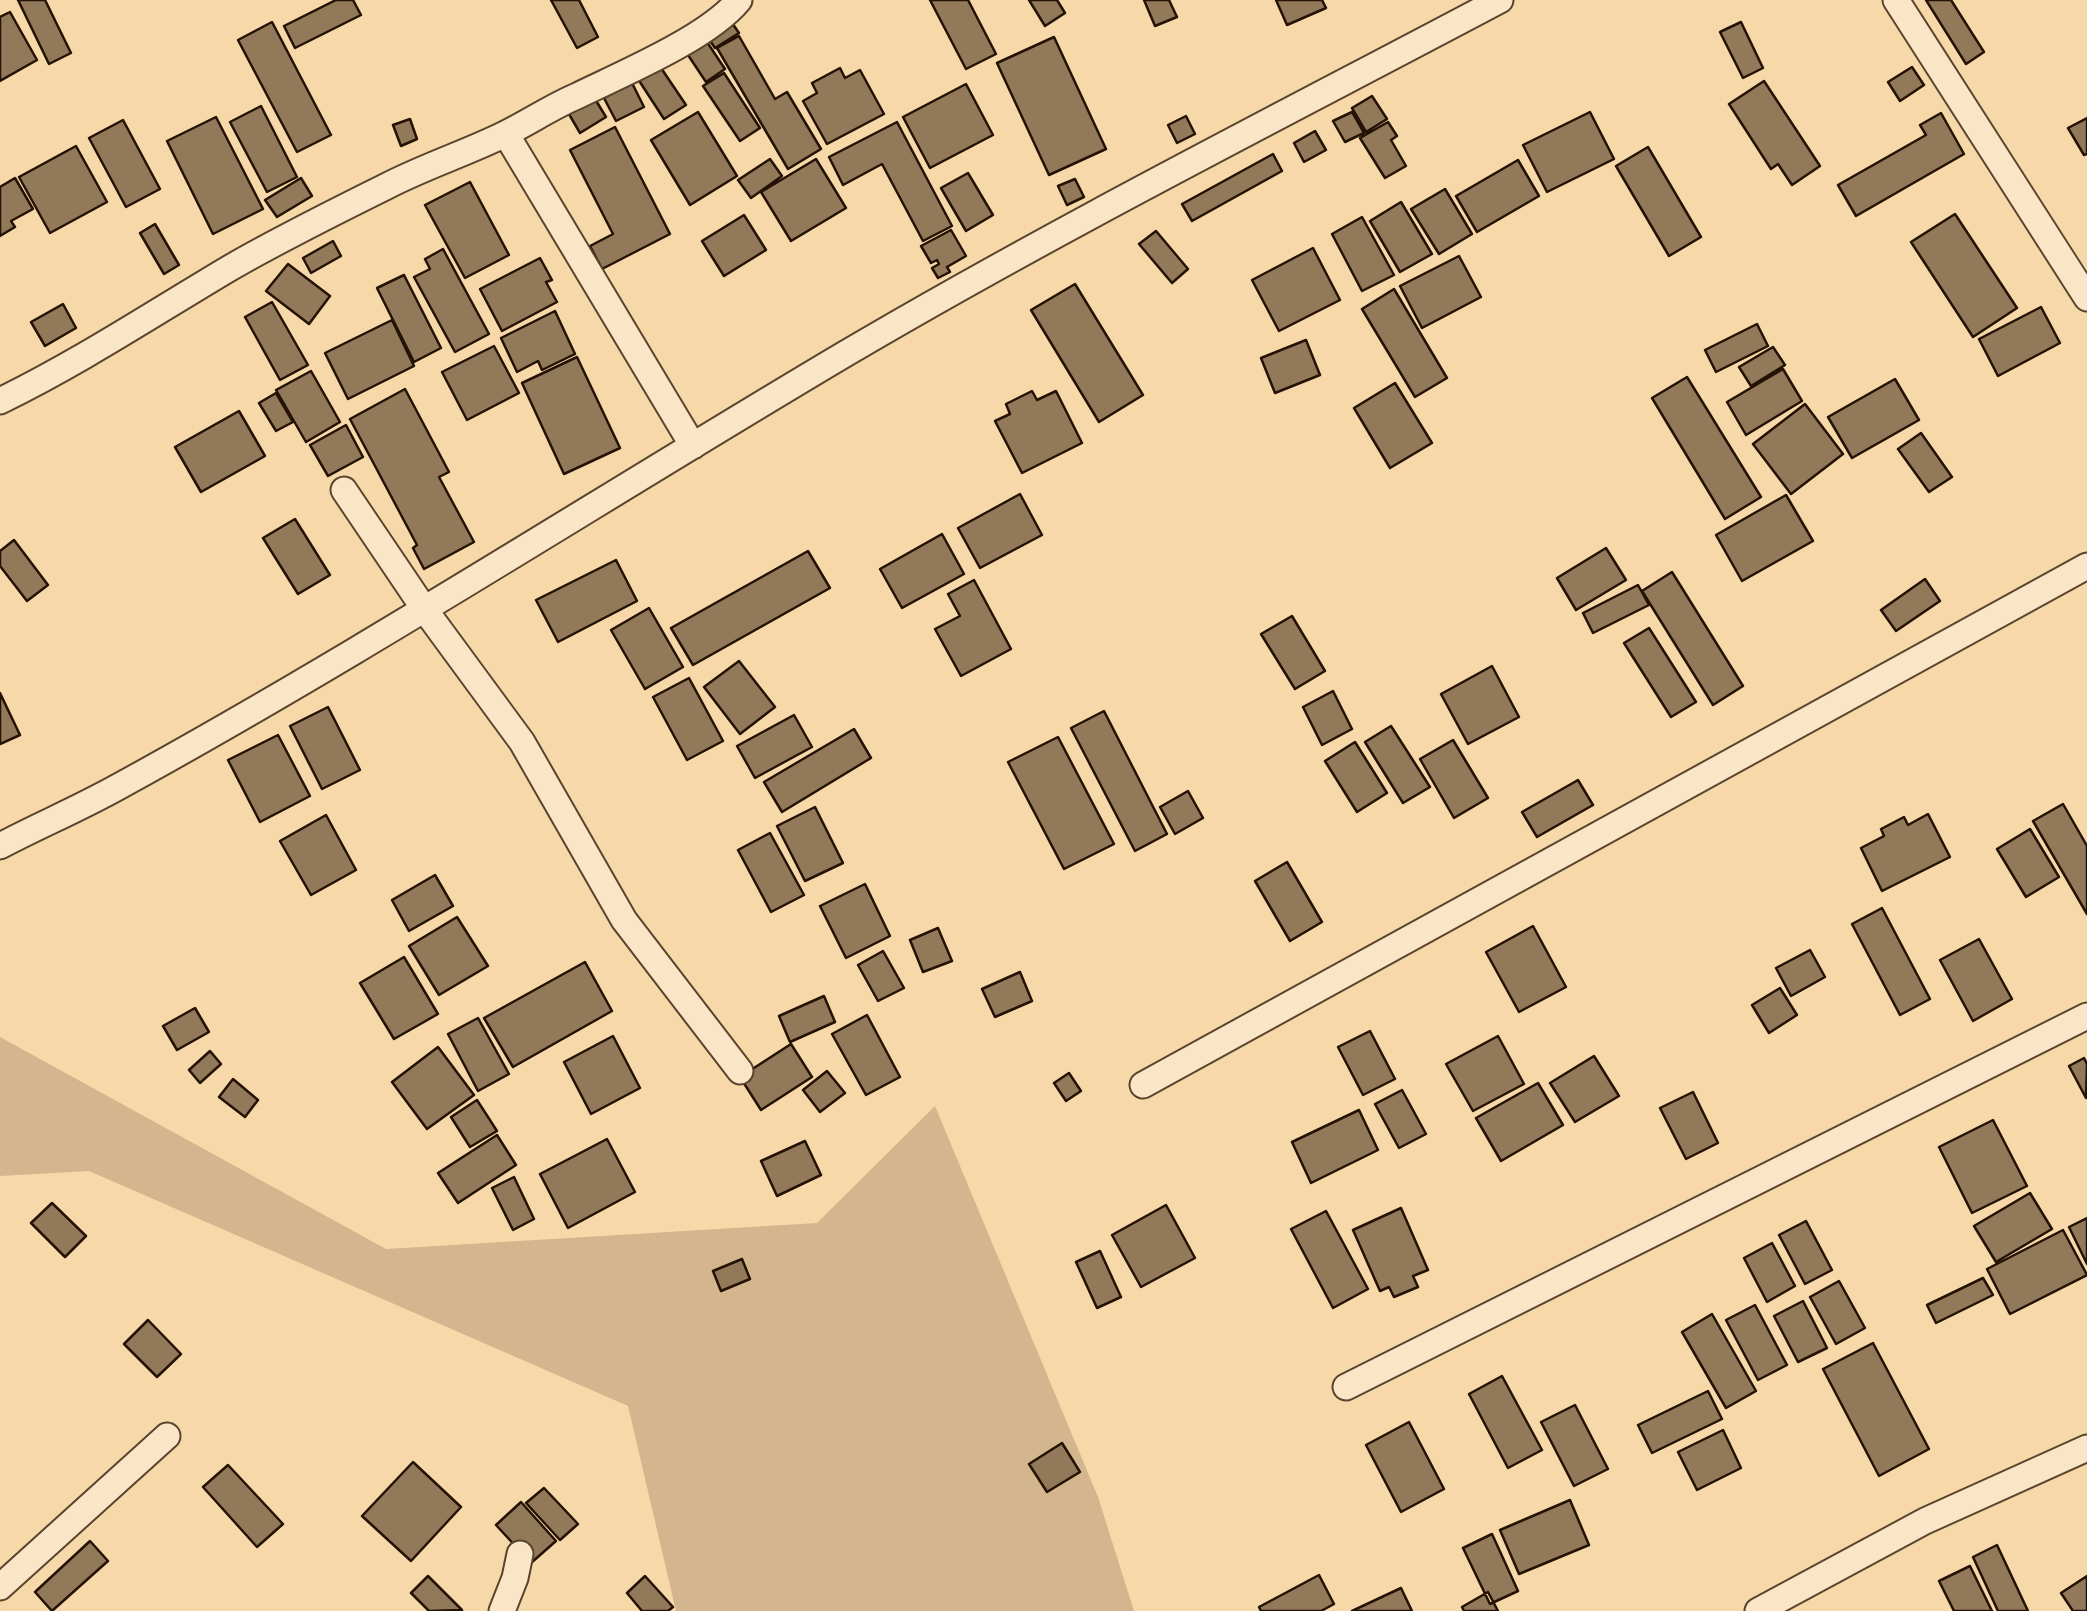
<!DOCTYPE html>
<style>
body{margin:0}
canvas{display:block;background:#f7d8a9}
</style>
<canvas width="2087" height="1611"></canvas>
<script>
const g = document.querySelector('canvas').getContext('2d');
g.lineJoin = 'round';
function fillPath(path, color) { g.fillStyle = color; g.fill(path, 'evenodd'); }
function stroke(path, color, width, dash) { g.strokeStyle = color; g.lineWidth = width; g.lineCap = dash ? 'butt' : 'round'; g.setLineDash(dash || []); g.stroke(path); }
fillPath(new Path2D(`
 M0,1037L386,1249L817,1223L935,1106L1098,1497L1134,1611H676L628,1406L89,1171L0,1176Z`), '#d3b68d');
const building = new Path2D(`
 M18,0H45L71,53L49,64Z
 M336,0H353L361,15L295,48L284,26Z
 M551,0H579L598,37L577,48Z
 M930,0H968L996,54L966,69Z
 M1029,0H1057L1065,13L1045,26Z
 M1144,0H1169L1177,17L1155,26Z
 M1276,0H1322L1326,8L1287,25Z
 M1926,0H1951L1984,52L1966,64Z
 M10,12L37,60L0,81V17Z
 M728,17L739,33L715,48L704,32Z
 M272,22L331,135L297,152L238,40Z
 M1741,22L1763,68L1743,78L1720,32Z
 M701,33L725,69L706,82L682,46Z
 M739,36L775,99L787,92L821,149L788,169L717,48Z
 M1054,37L1106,149L1049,175L997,63Z
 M657,62L686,105L664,119L636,76Z
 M1912,67L1924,85L1900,101L1888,82Z
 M840,68L845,78L860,70L884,114L827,144L803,101L817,93L812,83Z
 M724,73L760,128L740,141L703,86Z
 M1764,81L1820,166L1792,185L1778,164L1771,169L1729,104Z
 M632,83L644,107L616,121L604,98Z
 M966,84L993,135L930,168L903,117Z
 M592,94L606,117L580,133L566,109Z
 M1372,96L1387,119L1366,132L1352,108Z
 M261,106L297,177L267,192L230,122Z
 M698,112L737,176L690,205L651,140Z
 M1352,112L1364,133L1345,142L1333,121Z
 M1590,112L1614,159L1547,192L1523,145Z
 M1941,113L1964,154L1856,216L1838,185L1926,135L1920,125Z
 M1186,116L1195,134L1177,143L1168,125Z
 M216,117L263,209L213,234L167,141Z
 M2087,118V154L2084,155L2068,128Z
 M410,119L417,139L401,146L393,125Z
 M123,120L160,189L126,207L89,138Z
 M897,122L952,226L923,241L882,164L843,185L829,157Z
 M1388,122L1397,136L1391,140L1406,166L1385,178L1360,138Z
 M615,127L670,234L602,269L590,246L613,234L570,150Z
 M1315,131L1326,150L1304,162L1294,143Z
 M76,146L107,202L50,233L19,177Z
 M1648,147L1701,237L1669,256L1616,166Z
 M1273,154L1282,171L1192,221L1182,204Z
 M770,159L782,176L751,198L738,180Z
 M816,159L846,208L791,241L761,192Z
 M1518,160L1539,196L1477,232L1456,196Z
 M968,173L993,215L966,231L941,188Z
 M15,178L33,209L11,221L15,227L0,236V187Z
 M301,178L312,196L277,217L265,200Z
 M1075,179L1084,197L1067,205L1058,186Z
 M470,182L509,255L465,278L425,205Z
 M1445,189L1472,234L1439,254L1411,209Z
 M1401,202L1432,254L1400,272L1370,221Z
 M1955,214L2017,308L1973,337L1911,242Z
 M744,215L766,250L724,276L702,241Z
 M1362,217L1394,275L1362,291L1332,234Z
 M155,224L179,265L164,274L140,233Z
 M951,230L966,256L947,267L950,272L938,278L932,268L939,264L937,260L931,263L921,246Z
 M1156,231L1188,269L1172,283L1139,244Z
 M333,241L341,256L311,273L303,258Z
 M1313,248L1340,300L1279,331L1252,280Z
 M443,249L489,334L455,352L414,277L430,269L425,259Z
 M1459,256L1481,297L1422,328L1400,286Z
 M540,258L552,280L546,282L557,302L502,331L480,289Z
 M288,264L330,296L309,324L266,291Z
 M404,275L441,348L414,362L377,288Z
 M1075,284L1143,395L1099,422L1031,310Z
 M1394,289L1447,378L1415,397L1362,309Z
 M272,302L308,365L280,380L245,317Z
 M63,304L76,328L45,346L31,322Z
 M2041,307L2060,343L1998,376L1979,339Z
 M555,311L575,354L542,370L538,361L517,372L501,338Z
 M392,320L414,366L348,399L325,353Z
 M1757,324L1768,346L1716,372L1705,350Z
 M1306,340L1320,375L1275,393L1261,358Z
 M494,346L519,393L467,420L442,372Z
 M1773,347L1785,365L1751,386L1739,367Z
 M577,357L620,448L564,474L522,383Z
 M1783,369L1802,401L1746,435L1727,402Z
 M311,371L340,422L306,442L276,390Z
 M1687,377L1761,497L1725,519L1652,398Z
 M1895,379L1919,420L1852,458L1828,417Z
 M1395,383L1432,443L1390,468L1354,408Z
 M405,389L449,472L439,477L474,542L424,569L413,548L417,545L350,419Z
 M1032,391L1037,400L1056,391L1082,443L1022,473L995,421L1010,414L1006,404Z
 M276,393L293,422L276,431L259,403Z
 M1805,404L1843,454L1791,494L1753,444Z
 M239,411L265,456L201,492L175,447Z
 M346,425L363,457L328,476L310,445Z
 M1921,433L1952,477L1929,492L1898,449Z
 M1020,494L1042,535L980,568L958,528Z
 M1786,495L1813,541L1742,581L1716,535Z
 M295,519L330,575L298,594L263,538Z
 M942,534L964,574L902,608L880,569Z
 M14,540L48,585L27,601L0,566V551Z
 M1606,548L1626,580L1576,610L1557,578Z
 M808,551L830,588L693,665L671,628Z
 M616,560L637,601L558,642L536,600Z
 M1672,572L1743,686L1713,705L1642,591Z
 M1925,579L1940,601L1896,631L1881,610Z
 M974,580L1011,649L961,676L935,629L960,616L948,594Z
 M1638,585L1649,605L1593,633L1583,613Z
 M649,608L683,667L645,689L611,630Z
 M1292,616L1325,671L1295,689L1261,634Z
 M1649,628L1696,702L1671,717L1624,643Z
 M739,661L775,707L740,734L704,687Z
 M1492,666L1519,717L1468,744L1441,694Z
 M689,678L723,741L687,760L653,697Z
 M1333,691L1352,729L1322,745L1303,707Z
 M0,693L20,735L0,744Z
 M328,707L360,770L322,789L290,726Z
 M1104,711L1167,834L1135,851L1071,728Z
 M794,715L812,747L755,778L737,746Z
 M1391,726L1430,787L1403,803L1365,742Z
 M854,729L871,758L782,812L764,782Z
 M278,735L310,796L260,822L228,760Z
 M1058,737L1114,844L1064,869L1008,762Z
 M1453,740L1488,798L1454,818L1420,759Z
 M1355,742L1387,793L1357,812L1325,761Z
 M1578,780L1593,805L1537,837L1522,812Z
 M1188,791L1203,818L1175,834L1160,807Z
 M2063,804L2087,846V914L2033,821Z
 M815,807L843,863L805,881L777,826Z
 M1928,814L1950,857L1882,891L1861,848L1884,836L1881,829L1904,817L1908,825Z
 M326,815L356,870L311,895L280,841Z
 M2030,829L2059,877L2026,897L1997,849Z
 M770,833L804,895L771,912L738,850Z
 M1287,862L1322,922L1290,941L1255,881Z
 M435,875L453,906L409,931L392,900Z
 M865,884L890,936L846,958L820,906Z
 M1882,908L1930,999L1900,1015L1852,924Z
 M457,917L488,966L439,995L409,946Z
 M1533,926L1566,987L1519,1012L1486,952Z
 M938,928L952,961L923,972L910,940Z
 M1979,939L2012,999L1973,1021L1940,960Z
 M1810,950L1825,977L1791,996L1776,968Z
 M883,951L904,988L878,1001L858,965Z
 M404,957L438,1014L394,1039L360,983Z
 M585,962L612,1011L513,1067L484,1018Z
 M1020,972L1032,1001L995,1017L982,989Z
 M1780,988L1797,1015L1769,1033L1752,1005Z
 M824,996L835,1022L790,1042L779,1016Z
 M195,1008L209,1032L177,1050L163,1026Z
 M867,1015L900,1077L866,1095L832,1034Z
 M478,1018L509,1074L478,1091L448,1034Z
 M1370,1031L1395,1079L1363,1095L1338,1047Z
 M613,1036L640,1088L591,1114L564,1062Z
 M1498,1036L1524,1084L1473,1111L1446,1064Z
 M791,1044L812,1077L761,1110L740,1077Z
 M438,1047L474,1095L427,1129L392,1082Z
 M210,1051L221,1064L200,1083L189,1070Z
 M1594,1056L1619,1096L1575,1122L1550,1083Z
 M2084,1058L2087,1064L2086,1098L2069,1066Z
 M827,1071L845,1093L820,1112L803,1090Z
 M1069,1073L1081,1091L1066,1101L1054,1083Z
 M233,1079L258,1100L245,1117L219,1097Z
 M1538,1083L1563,1125L1501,1161L1476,1118Z
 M1402,1090L1426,1134L1399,1148L1375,1104Z
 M1693,1092L1718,1143L1686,1159L1660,1108Z
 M477,1100L497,1131L470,1147L451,1117Z
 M1359,1110L1378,1150L1311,1183L1292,1142Z
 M1993,1120L2027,1186L1972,1213L1939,1147Z
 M497,1135L516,1165L458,1203L438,1173Z
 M607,1139L635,1192L568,1228L540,1174Z
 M805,1141L821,1175L777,1196L761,1161Z
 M514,1177L534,1219L513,1230L492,1188Z
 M2030,1193L2052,1229L1996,1262L1974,1226Z
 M52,1203L86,1236L65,1257L31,1223Z
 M1166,1205L1195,1258L1141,1287L1112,1235Z
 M1401,1208L1428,1270L1413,1276L1418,1287L1394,1297L1389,1287L1380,1291L1353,1230Z
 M1326,1211L1368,1289L1333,1308L1291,1229Z
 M2087,1218V1264L2069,1227Z
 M1806,1221L1832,1270L1805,1284L1779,1235Z
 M2063,1230L2087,1275L2010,1314L1987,1269Z
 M1772,1243L1795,1286L1767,1302L1744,1258Z
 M1100,1251L1121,1297L1097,1308L1076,1262Z
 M742,1259L750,1279L721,1291L713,1271Z
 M1983,1278L1993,1295L1936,1323L1927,1305Z
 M1839,1281L1865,1328L1836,1344L1810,1297Z
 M1803,1301L1827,1348L1798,1362L1774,1316Z
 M1755,1305L1787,1365L1758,1380L1726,1320Z
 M1712,1314L1756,1391L1726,1408L1682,1332Z
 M148,1320L181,1354L157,1377L124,1344Z
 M1873,1343L1929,1449L1879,1476L1823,1369Z
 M1502,1376L1542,1450L1508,1468L1469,1394Z
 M1708,1391L1722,1419L1652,1453L1638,1425Z
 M1575,1405L1608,1469L1574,1486L1541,1422Z
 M1409,1422L1444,1489L1401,1512L1366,1445Z
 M1723,1430L1741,1468L1697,1490L1678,1452Z
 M1062,1443L1080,1472L1047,1492L1029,1464Z
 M413,1462L461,1507L411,1561L362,1516Z
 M228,1465L283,1524L257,1547L203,1487Z
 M544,1488L578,1524L560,1540L526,1503Z
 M1570,1500L1589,1545L1519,1574L1500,1530Z
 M521,1502L556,1541L531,1563L496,1525Z
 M1492,1534L1518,1591L1490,1604L1463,1548Z
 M90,1541L108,1561L52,1611L35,1592Z
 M1997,1545L2028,1611H1998L1973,1557Z
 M1970,1566L1992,1611H1954L1939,1581Z
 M1319,1575L1334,1604L1321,1611H1261L1259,1607Z
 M428,1576L462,1610L429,1611L411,1593Z
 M645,1576L673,1607L668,1611H642L627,1593Z
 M2087,1576V1611H2073L2061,1593Z
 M1401,1588L1412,1611H1352Z
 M1488,1592L1498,1611H1464L1462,1607Z`);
fillPath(building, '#92795a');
stroke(building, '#241204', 2.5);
const minor = new Path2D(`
 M1896,0L2087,298
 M506,134L693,446
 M0,401C80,362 154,313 230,268C280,239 333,213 385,187C423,167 464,154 503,135C528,123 551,107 577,96C622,74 708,38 739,0
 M344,490L425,610L522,742L624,920L740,1071
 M0,846C38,826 78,809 116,788C364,652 602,498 845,354C1059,228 1281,116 1500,0
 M1143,1085L2087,566
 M1346,1387L2087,1016
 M0,1587L167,1436
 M502,1611L515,1578L520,1554
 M1758,1611L1925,1521L2087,1448`);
stroke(minor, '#59442d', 29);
stroke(minor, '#fae6c7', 25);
</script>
